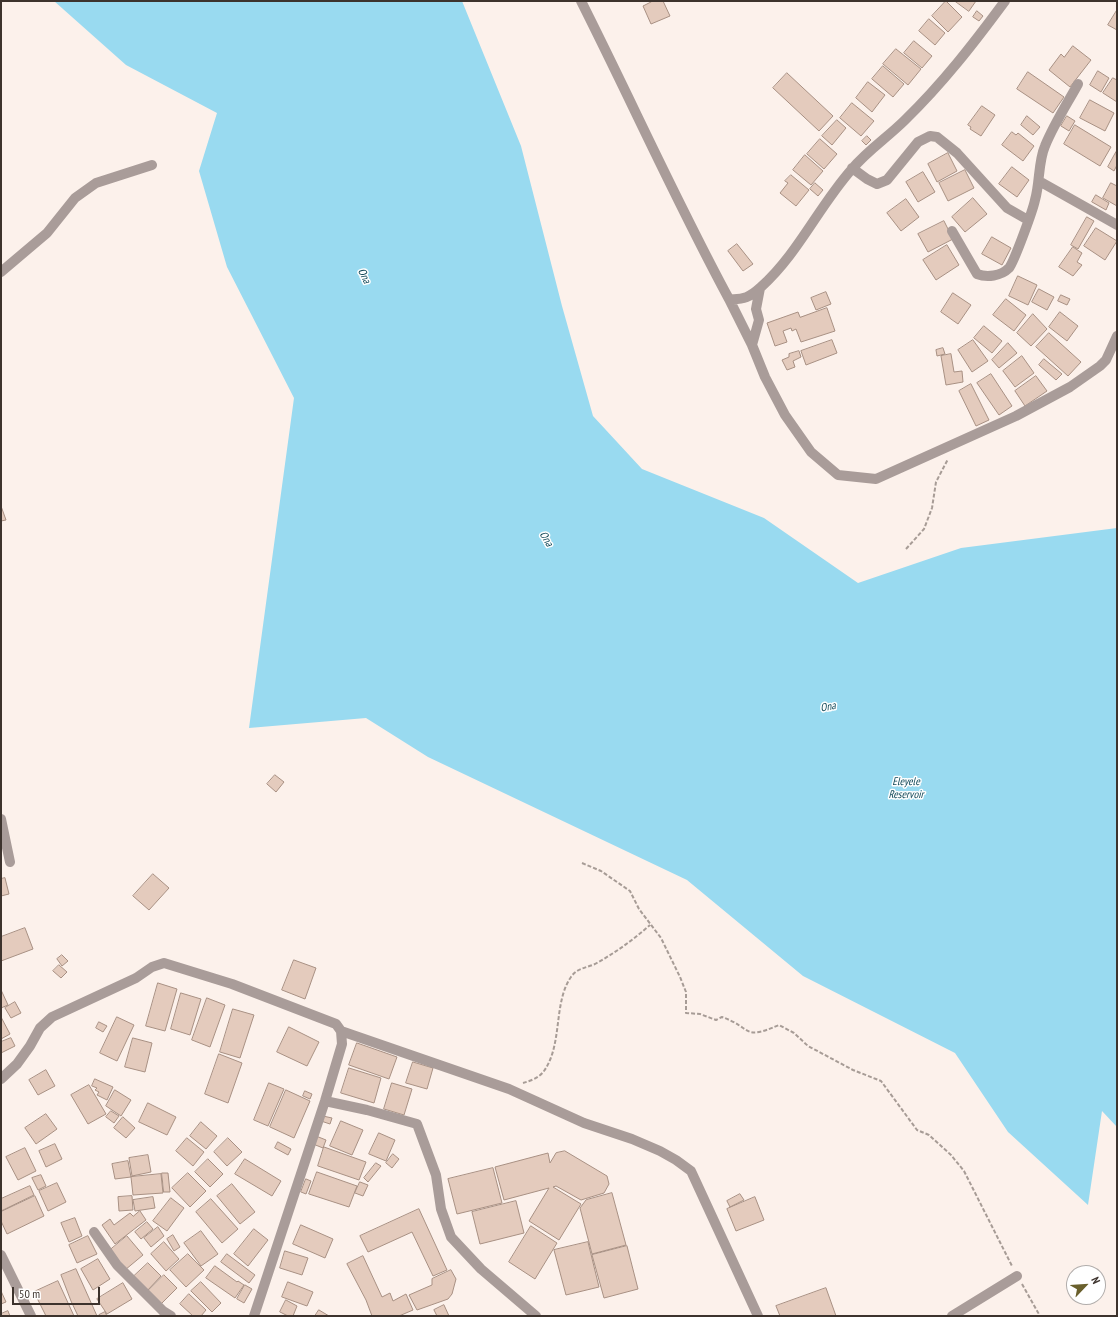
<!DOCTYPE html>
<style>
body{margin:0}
#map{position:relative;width:1118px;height:1317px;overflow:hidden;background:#fcf1eb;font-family:"PT Sans Narrow",sans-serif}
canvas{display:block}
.frame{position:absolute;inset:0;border:2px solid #3d332d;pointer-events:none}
.north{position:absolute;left:1066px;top:1265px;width:40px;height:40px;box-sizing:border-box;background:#fff;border:1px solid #b1adab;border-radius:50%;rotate:65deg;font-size:11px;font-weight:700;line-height:16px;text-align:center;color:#3d332d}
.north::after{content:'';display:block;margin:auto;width:14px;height:18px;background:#6a602d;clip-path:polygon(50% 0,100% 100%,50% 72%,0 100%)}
.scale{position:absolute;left:12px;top:1287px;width:88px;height:18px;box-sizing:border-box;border:2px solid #3d332d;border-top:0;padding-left:5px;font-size:12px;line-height:14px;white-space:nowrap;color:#3d332d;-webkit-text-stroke:3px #fff;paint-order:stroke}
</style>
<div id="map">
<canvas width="1118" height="1317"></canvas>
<div class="frame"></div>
<div class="north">N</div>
<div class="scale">50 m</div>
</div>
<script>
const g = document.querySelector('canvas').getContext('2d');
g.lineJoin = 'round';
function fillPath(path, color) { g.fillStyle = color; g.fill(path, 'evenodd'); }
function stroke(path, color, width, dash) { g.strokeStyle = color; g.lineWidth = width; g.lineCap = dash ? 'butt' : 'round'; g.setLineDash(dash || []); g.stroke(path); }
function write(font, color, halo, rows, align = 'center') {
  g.font = font + ' "PT Sans Narrow",sans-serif'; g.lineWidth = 3; g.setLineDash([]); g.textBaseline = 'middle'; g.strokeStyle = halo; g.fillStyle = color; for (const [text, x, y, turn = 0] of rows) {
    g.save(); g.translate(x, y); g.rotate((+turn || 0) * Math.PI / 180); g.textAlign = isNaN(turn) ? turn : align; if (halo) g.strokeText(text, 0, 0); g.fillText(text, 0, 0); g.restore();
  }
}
fillPath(new Path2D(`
 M54,1H462L521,146L562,306L593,416L642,469L764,518L858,583L961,548L1117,528V1127L1102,1111L1088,1205L1008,1132L955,1053L803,976L687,880L428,757L366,718L249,728L294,398L227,267L199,171L217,113L126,65Z`), '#99daf0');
const building = new Path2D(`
 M651,1H663L670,16L651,24L643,6L651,2Z
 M946,1L962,17L948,32L932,16Z
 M955,1H976L969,11Z
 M1117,10V30L1108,25Z
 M977,11L983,16L979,21L973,17Z
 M929,19L945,33L935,45L919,31Z
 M914,41L932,56L922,68L904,53Z
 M1073,46L1091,60L1070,87L1049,70L1061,54L1064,57Z
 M896,49L921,69L908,85L883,64Z
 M883,66L904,84L893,97L872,79Z
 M1098,71L1109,78L1101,92L1090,85Z
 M1028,72L1064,97L1053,113L1017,89Z
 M787,73L833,116L819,131L773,88Z
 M1113,78L1117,80V102L1103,93Z
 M868,82L885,95L872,112L856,98Z
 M1090,100L1114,113L1105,131L1080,118Z
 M852,103L874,121L861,136L840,118Z
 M982,106L995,115L981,136L970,129L971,127L968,125Z
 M1027,116L1040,127L1033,135L1021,125Z
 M1067,116L1075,121L1069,131L1061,126Z
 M837,120L846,128L832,145L822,136Z
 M1075,125L1111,147L1100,166L1064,144Z
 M1012,132L1016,135L1018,133L1034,146L1023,161L1002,145Z
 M867,136L871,140L866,145L862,141Z
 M820,139L837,154L824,169L807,154Z
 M1116,152L1117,165L1114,171L1108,167Z
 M948,153L957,171L937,182L928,164Z
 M805,155L823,171L811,185L793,170Z
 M1012,167L1029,180L1017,197L999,184Z
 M965,170L974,188L948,201L939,183Z
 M923,172L935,192L918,202L906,182Z
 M791,175L809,190L796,206L780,193L788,183L785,181Z
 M815,183L823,190L818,196L810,189Z
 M1111,183L1117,186V206L1103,198Z
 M1096,195L1109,203L1106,210L1092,202Z
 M973,198L987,214L965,232L952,217Z
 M906,199L919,217L901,231L887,213Z
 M1087,217L1094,221L1078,249L1071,245Z
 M944,221L953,239L928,252L918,234Z
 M1096,228L1117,241L1105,260L1084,246Z
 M992,237L1011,248L1002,265L982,254Z
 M737,244L753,264L743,271L728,251Z
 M947,245L959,265L936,280L923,260Z
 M1073,247L1082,253L1077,262L1082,265L1073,276L1059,267Z
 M1018,276L1037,285L1028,305L1009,296Z
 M1039,289L1054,297L1047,310L1032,302Z
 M826,292L831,304L816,310L811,298Z
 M953,293L971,305L958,324L941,312Z
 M1061,295L1070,299L1067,305L1058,301Z
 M1006,299L1026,315L1014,331L993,315Z
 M827,308L835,331L801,342L796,329L792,331L791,328L783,331L787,342L775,346L767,323L798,312L800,317Z
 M1060,312L1078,326L1067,341L1049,327Z
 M1033,314L1047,329L1031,346L1017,333Z
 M984,326L1002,341L992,353L974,338Z
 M1049,333L1081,362L1068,376L1036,347Z
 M832,340L837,353L806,365L801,351Z
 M973,340L988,361L972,372L958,350Z
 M1008,343L1017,353L999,368L992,360Z
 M943,348L945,354L937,356L936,350Z
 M799,351L801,357L793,361L795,367L787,370L782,360L789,357V354Z
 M951,354L954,372L962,371L963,382L946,385L941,356Z
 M1022,356L1034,373L1015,387L1003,371Z
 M1044,359L1062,374L1056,380L1039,365Z
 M991,374L1012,406L999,415L977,383Z
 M1036,376L1047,391L1025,406L1015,391Z
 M971,384L989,420L976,426L959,391Z
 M1,506L6,520L1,521Z
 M275,775L284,782L276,792L267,784Z
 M153,874L169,888L149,910L133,896Z
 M5,878L9,894L1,896V879Z
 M25,928L33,949L1,961V937Z
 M62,955L68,961L62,966L57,959Z
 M294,960L316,968L305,999L282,990Z
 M59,965L67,972L61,978L53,971Z
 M158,983L177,989L165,1031L146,1026Z
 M2,992L8,1005L1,1008V993Z
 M181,993L201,999L190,1035L171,1029Z
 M207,998L225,1005L210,1047L192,1040Z
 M15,1002L21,1013L11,1018L5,1008Z
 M233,1009L254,1015L240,1058L220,1052Z
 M1,1017L10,1034L1,1039Z
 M117,1017L134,1025L117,1061L100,1053Z
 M99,1022L107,1026L103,1032L96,1028Z
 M289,1027L319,1042L307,1066L277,1052Z
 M11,1038L15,1046L1,1053V1042Z
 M133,1038L152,1043L145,1072L125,1067Z
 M357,1043L397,1057L389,1079L349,1065Z
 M219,1054L242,1063L228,1103L205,1094Z
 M413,1062L433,1068L427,1089L406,1083Z
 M349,1068L381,1078L374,1103L341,1093Z
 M46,1070L55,1086L38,1095L29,1080Z
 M95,1079L113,1087L107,1100L97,1095L99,1092L95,1090L97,1088L92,1086Z
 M269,1083L284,1089L268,1126L254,1120Z
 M392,1083L412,1089L404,1115L384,1109Z
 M89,1085L106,1114L88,1124L71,1095Z
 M115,1090L131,1100L121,1116L106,1106Z
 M286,1090L310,1101L294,1138L270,1127Z
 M305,1091L312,1094L310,1099L303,1096Z
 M148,1103L176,1117L167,1135L139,1122Z
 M111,1111L119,1116L114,1123L106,1117Z
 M46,1114L57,1129L36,1144L25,1128Z
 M323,1116L332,1118L330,1124L321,1121Z
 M123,1117L135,1128L126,1138L114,1128Z
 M341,1121L363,1130L352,1155L330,1146Z
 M201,1122L217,1136L206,1149L190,1136Z
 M379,1133L395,1140L386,1161L369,1154Z
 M316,1136L326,1140L323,1148L313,1144Z
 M187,1138L204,1152L193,1166L176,1151Z
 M228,1138L242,1152L227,1166L214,1152Z
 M278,1142L291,1149L288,1155L275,1148Z
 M55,1144L62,1159L46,1167L39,1151Z
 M324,1147L366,1162L359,1180L318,1166Z
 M25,1148L36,1171L18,1180L6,1157Z
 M565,1151L607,1176L609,1184L604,1193L581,1200L556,1186L553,1187L581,1204L559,1240L529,1221L549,1188L504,1200L495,1167L548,1153L550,1163L556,1153Z
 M393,1154L399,1159L392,1168L386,1163Z
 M148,1155L151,1172L132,1176L129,1158Z
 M208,1159L223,1174L210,1187L195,1172Z
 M245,1159L281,1181L272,1196L235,1174Z
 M128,1161L131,1177L115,1179L112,1164Z
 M376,1163L381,1166L368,1182L364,1178Z
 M493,1168L502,1203L457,1214L448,1179Z
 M317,1172L357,1186L349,1207L309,1194Z
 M162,1173H168L170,1192H164Z
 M188,1173L206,1191L190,1207L172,1188Z
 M161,1174L163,1193L133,1195L131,1177Z
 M41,1175L46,1186L38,1190L32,1178Z
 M306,1179L311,1181L306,1194L301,1192Z
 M360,1182L368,1185L363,1196L355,1193Z
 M57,1183L66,1202L48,1211L39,1191Z
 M232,1184L255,1212L240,1224L217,1196Z
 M30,1186L34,1195L1,1211V1199Z
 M612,1193L626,1245L592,1254L580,1208L586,1200Z
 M740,1194L744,1200L730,1207L727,1201Z
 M35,1196L44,1216L7,1234L1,1221V1212Z
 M132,1196L133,1210L119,1211L118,1197Z
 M153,1197L155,1208L135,1211L133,1200Z
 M755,1197L764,1220L736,1231L727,1209Z
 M171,1198L184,1208L167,1231L153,1221Z
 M211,1199L238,1229L222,1243L196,1212Z
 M516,1201L524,1233L480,1244L472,1212Z
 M419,1209L447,1270L433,1276L412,1232L368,1252L360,1236Z
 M140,1211L146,1220L115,1244L102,1225L110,1219L114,1225L130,1213L133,1216Z
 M75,1218L82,1236L69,1242L61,1223Z
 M147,1222L153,1229L141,1239L135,1232Z
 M301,1225L333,1239L325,1258L293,1244Z
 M531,1226L557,1243L535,1279L509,1262Z
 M158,1227L164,1236L151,1247L144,1238Z
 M254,1229L268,1240L248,1266L234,1254Z
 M201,1231L218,1254L201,1266L184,1243Z
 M173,1235L180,1247L174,1251L167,1239Z
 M88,1236L97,1254L77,1263L69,1245Z
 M127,1236L143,1255L125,1270L109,1251Z
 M164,1242L179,1259L166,1271L151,1254Z
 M588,1242L599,1287L566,1295L554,1250Z
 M627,1246L638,1289L604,1298L592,1255Z
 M285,1251L308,1258L302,1275L280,1268Z
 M188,1254L204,1270L186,1287L170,1270Z
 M227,1254L255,1275L249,1283L221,1262Z
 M363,1256L382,1297L390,1293L393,1301L406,1294L413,1310L399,1316H372L366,1300L347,1264Z
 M98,1259L110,1279L93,1290L81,1269Z
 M148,1263L161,1276L146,1292L132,1278Z
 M215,1266L237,1282L238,1281L244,1285L235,1298L206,1278Z
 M76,1269L97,1316H78L71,1301L61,1275Z
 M451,1270L456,1279L452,1294L448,1299L417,1310L409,1295L432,1285V1279Z
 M164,1275L177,1288L159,1306L146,1293Z
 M58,1281L74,1316H46L34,1292Z
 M201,1282L221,1303L212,1312L191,1291Z
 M288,1282L313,1292L307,1306L282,1297Z
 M123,1283L132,1299L107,1314L97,1299Z
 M245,1285L252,1289L244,1303L237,1299Z
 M826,1288L836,1316H780L776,1306Z
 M1,1291L6,1302L1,1304Z
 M189,1294L206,1310L201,1316H193L180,1304Z
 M286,1300L297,1306L293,1316H288L280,1312Z
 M444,1305L449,1316H437L434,1310Z
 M319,1310L329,1316H315Z
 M8,1311L10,1316H1V1314Z
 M105,1312L107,1316H99V1315Z`);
fillPath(building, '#e4cbbd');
stroke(building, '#a89083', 1);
stroke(new Path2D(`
 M906,549L924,529L932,508L936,482L948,459
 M582,863L601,871L630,891L639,909L661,938L680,977L686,992V1013L700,1014L716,1020L722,1017C753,1028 742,1041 779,1025L794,1033L808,1046L853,1070L881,1081L917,1130L929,1135L951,1155L964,1171L1012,1266
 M523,1083C530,1081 539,1078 544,1071C563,1044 553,1003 571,977C577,968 586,968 595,964C615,953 633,940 650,925
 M1022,1284L1040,1316`), '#a79c96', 2, [4, 2]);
stroke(new Path2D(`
 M581,1C631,100 676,201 729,299C744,300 750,297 761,287C798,254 819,206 852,169C868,150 888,137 905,120C943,83 974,43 1005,1
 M852,168L867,179L877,184L887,180L918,142L930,136L937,137L957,153L1007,208L1028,220
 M1039,181L1117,225
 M952,231L977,274C987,278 1001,276 1009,268C1014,262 1033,210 1035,200C1040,183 1038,162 1045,146C1054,124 1067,104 1078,84
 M1,272L47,233L75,198L96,183L152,165
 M729,299L752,345L765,377L785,415L811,452L838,475L876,479L1016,416L1070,387L1100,366L1106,360L1117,336
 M752,345L759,320L756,309L760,288
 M1,819L10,862
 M1,1079L17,1064L30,1046L40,1028L52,1017L136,978L152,967L164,963L232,984L336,1024L341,1031L509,1089L584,1123L632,1139L660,1151L676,1160L691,1171L758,1316
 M325,1101L367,1110L417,1124L436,1175L441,1209L451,1237L481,1269L536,1316
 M94,1232L117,1265L163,1311L171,1316
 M1,1255L31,1316
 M254,1316L325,1101L342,1044L341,1031
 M952,1316L1017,1276`), '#a99c99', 10);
write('italic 11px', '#0f4757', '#fff', [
 ["Ona",364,276,64],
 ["Ona",546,539,59],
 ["Ona",828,707,-10],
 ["Eleyele",906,782],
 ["Reservoir",906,795]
]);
</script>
